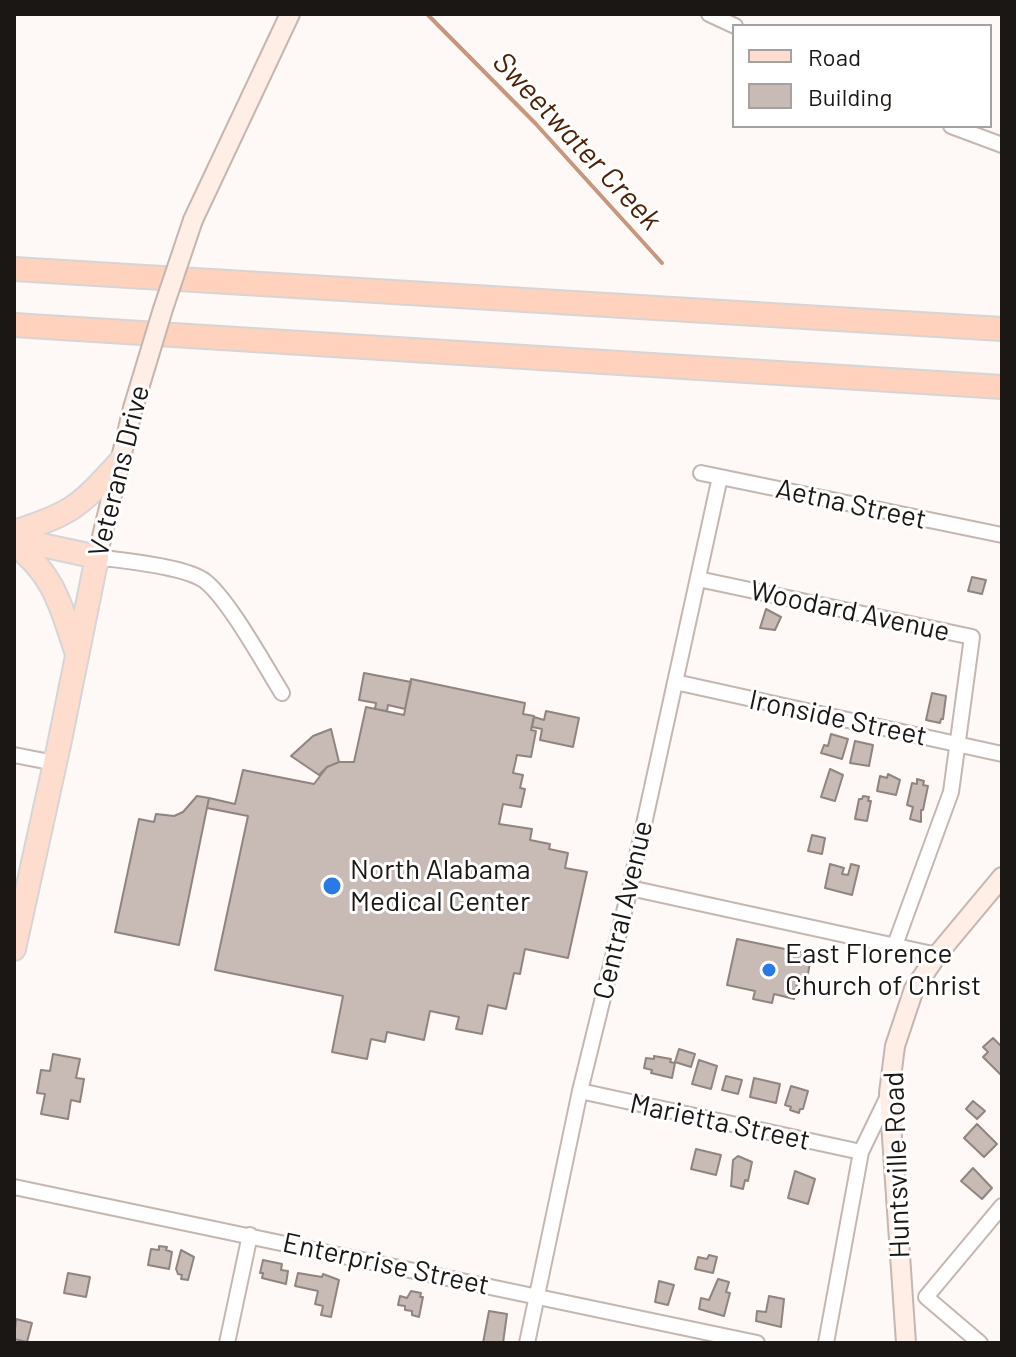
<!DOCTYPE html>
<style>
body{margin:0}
#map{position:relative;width:1016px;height:1357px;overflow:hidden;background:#fef9f6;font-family:Barlow,sans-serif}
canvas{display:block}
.frame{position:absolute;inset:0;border:16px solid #1b1714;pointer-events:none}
.legend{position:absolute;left:732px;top:24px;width:260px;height:104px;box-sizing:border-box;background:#fff;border:2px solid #a4a2a1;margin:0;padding:10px 14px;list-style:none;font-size:24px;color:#1b1714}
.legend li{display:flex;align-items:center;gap:16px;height:40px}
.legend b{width:40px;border:2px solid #a4a2a1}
</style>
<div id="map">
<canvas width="1016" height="1357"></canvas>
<div class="frame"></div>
<ul class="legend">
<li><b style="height:10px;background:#ffddce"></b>Road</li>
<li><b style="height:22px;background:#c8bab4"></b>Building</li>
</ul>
</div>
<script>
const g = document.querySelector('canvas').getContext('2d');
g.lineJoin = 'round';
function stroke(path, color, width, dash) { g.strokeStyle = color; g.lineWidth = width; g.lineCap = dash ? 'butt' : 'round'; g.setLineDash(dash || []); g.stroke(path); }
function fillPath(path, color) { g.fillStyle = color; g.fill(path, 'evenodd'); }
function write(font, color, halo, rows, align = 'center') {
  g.font = font + ' Barlow,sans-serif'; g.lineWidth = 6; g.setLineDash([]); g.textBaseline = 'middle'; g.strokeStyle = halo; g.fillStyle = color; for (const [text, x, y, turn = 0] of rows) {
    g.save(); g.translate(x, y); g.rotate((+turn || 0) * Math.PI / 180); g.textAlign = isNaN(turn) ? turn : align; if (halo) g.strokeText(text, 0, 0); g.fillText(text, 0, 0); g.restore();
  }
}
stroke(new Path2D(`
 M427,14L535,123L662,263`), '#c6967e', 4);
const building = new Path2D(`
 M972,577L986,580L982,594L968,591Z
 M766,609L781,617L775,630L760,628Z
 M364,673L411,682L405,709L388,705L387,711L375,709L376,703L359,700Z
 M411,679L525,703L523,714L534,716L531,730L536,731L531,757L517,755L513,773L523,775L520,788L525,789L521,807L503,804L499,824L532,829L530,840L550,844L549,849L568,853L565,868L587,872L568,958L525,949L520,974L514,973L506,1009L488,1005L482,1034L456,1029L459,1017L430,1011L424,1040L387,1032L385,1042L371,1039L367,1059L332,1052L343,996L215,970L248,816L207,808L209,798L235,804L243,770L314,784L327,767L339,762H354L366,707L404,715Z
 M932,693L946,696L943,719H941L940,723L926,720Z
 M546,711L579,718L573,747L540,740L542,729L532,727L534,717L544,720Z
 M331,729L339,762L327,767L319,775L291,756L313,736Z
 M831,734L848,739L842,759L821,753L824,745L828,746Z
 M855,741L873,745L869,766L850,763Z
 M830,769L843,775L835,801L821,797Z
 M888,774L900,780L896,795L877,791L880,776L887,778Z
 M917,779L924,781L923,785L928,786L923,810H921V822L910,819L913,807L907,805L912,783L917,784Z
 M197,796L209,798L179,945L115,932L139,819L154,822L156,814L174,816L183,812Z
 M863,796L869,797L868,801H871L867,821L855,819L859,799H862Z
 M812,835L825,838L822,854L808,851Z
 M830,864L844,868L842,874L848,875L851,864L859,866L852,895L825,888Z
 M737,939L804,953L802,961L810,962L807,980L798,979L794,999L774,994L772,1003L753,999L755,991L727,985Z
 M993,1038L1002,1047V1076L983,1057L988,1052L983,1047Z
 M679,1049L695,1054L691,1067L675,1062Z
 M53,1054L80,1059L76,1078L84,1079L80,1102L71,1100L68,1119L41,1114L45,1094L37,1093L41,1070L50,1071Z
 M654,1056L671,1059L670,1062L675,1063L672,1078L651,1073L652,1070L644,1068L646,1058L654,1059Z
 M699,1060L717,1066L711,1089L692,1084Z
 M726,1076L742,1080L738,1094L722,1090Z
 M754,1078L780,1084L776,1103L750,1097Z
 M791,1086L808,1091L803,1109H800L799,1113L790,1110L791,1107L785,1105Z
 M973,1101L985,1111L977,1119L966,1109Z
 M977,1124L997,1144L984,1157L964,1138Z
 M696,1149L721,1155L716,1175L691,1169Z
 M738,1156L752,1162L748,1181L745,1180L743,1189L731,1186L733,1160Z
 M973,1168L992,1188L982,1199L961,1181Z
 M795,1171L815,1179L808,1204L788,1198Z
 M159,1246L167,1247L166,1250L172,1252L169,1269L148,1265L151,1249L159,1250Z
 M181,1250L194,1257L188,1280L181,1279L182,1275L178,1274L176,1269Z
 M709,1255L717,1257L713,1273L695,1269L698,1257L707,1259Z
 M263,1260L282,1264L281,1270L288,1271L286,1284L262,1278L263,1273H260Z
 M68,1273L90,1277L86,1297L64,1293Z
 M298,1273L322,1277L323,1274L339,1280L331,1317L321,1315L323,1306L315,1304L318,1291L295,1286Z
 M718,1279L729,1282L726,1292L730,1293L724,1316L699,1309L701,1298L709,1300Z
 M659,1281L674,1285L668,1305L655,1302Z
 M411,1291L421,1293L420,1297H423L419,1317L412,1315V1311L405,1310V1306L398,1305L400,1296L407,1298Z
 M769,1296L784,1299L781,1327L756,1321L757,1311L766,1312Z
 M489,1311L507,1314L503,1343H483Z
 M16,1319L32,1323L27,1342L14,1339Z`);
fillPath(building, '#c8bab4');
stroke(building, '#90847e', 2);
const minor = new Path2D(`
 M709,14L735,26
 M951,126L1002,145
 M701,473L1002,535
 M97,557C123,561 185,566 205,581C229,600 264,664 282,693
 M698,579L972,637L951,792L895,945
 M675,682L1002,754
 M14,755L55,763
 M630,888L937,955
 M580,1091L861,1152
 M14,1187L757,1343
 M926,1297L1002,1206
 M926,1297L980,1343
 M227,1343L250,1235
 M527,1343L580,1091L630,888L720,477
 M826,1343L861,1152L889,1094`);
const secondary = new Path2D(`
 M193,220L290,14
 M97,557L133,408
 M906,1343L889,1093L895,1046L914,989L937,955L1002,877`);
const primary = new Path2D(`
 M14,532C71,514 79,507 119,463
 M14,539L97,557L59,745L14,949
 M14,544C54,574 61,606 76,651`);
const trunk = new Path2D(`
 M14,269L1002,329
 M14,325L1002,387`);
stroke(minor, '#c4b6b0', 18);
stroke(secondary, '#c4b6b0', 22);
stroke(primary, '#d6d5d5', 26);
stroke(trunk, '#d6d5d5', 26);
stroke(minor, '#fff', 14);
stroke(secondary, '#ffeee6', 18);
stroke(primary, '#ffddce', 22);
stroke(trunk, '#ffd2be', 22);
const secondaryBridge = new Path2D(`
 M133,408L163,309L193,220`);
stroke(secondaryBridge, '#c4b6b0', 22, []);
stroke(secondaryBridge, '#ffeee6', 18);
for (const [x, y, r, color] of [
 [332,886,10,"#287ae5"],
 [769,970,8,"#287ae5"]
]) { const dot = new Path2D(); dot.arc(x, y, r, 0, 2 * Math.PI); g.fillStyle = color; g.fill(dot); stroke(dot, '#fff', 3); }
write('28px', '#1b1714', '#fff', [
 ["Veterans Drive",119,471,-76],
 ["Aetna Street",851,504,12],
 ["Woodard Avenue",850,611,12],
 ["Ironside Street",838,718,12],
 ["Central Avenue",623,910,-77],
 ["Marietta Street",720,1122,12],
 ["Huntsville Road",897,1165,-92],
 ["Enterprise Street",386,1264,12]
]);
write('28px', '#1b1714', '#fff', [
 ["North Alabama",350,870],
 ["Medical Center",350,902],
 ["East Florence",785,954],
 ["Church of Christ",785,986]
], 'left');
write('italic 30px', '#4d1f04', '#fff', [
 ["Sweetwater Creek",577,141,47]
]);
</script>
